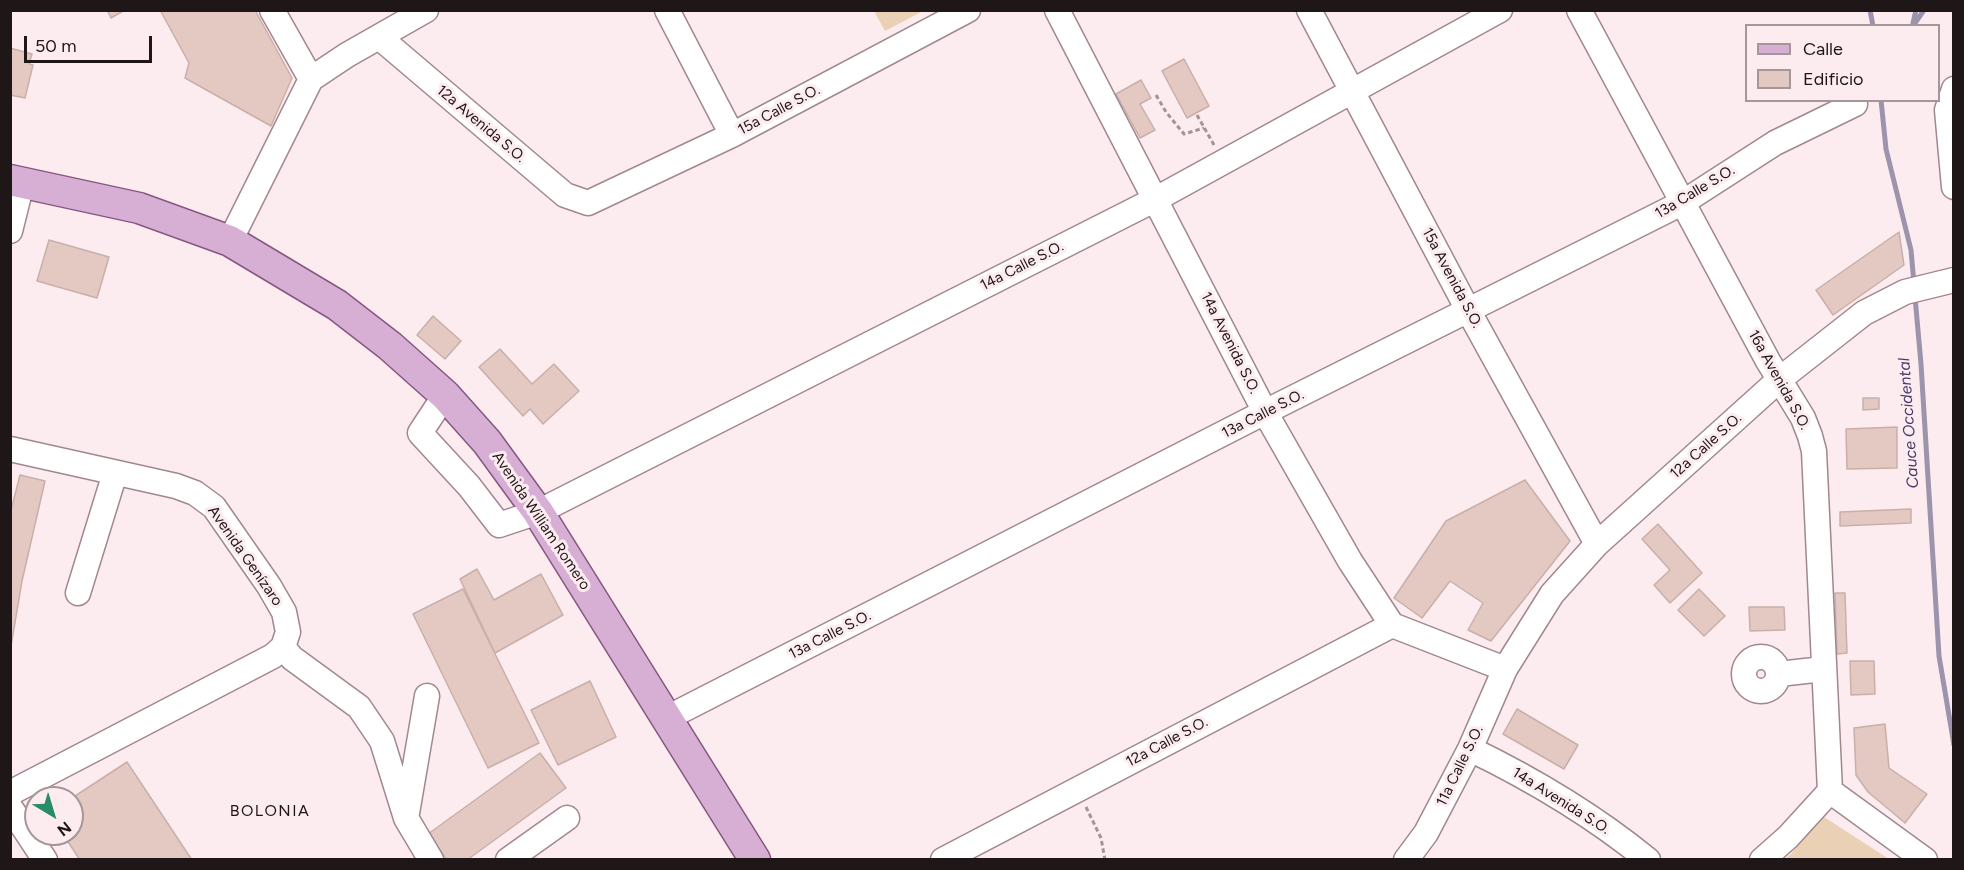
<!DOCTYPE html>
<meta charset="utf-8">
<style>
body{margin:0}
#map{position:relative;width:1964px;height:870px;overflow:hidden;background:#fdecef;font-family:Figtree,sans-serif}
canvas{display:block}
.frame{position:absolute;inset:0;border:12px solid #1f1618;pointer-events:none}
.legend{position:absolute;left:1745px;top:24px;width:195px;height:78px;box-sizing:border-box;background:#fdecef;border:2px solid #a49699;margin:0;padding:8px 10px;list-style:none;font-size:18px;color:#1f1618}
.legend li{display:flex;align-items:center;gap:12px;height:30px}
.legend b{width:30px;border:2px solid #a49699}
.north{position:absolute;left:24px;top:786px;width:60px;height:60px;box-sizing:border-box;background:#fdecef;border:2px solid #a49699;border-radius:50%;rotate:142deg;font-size:16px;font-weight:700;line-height:24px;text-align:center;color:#1f1618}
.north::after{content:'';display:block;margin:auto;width:21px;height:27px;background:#288c67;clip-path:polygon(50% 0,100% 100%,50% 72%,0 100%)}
.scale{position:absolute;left:24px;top:36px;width:128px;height:27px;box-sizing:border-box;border:3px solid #1f1618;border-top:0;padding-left:8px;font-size:18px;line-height:21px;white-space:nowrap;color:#1f1618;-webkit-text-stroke:4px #fdecef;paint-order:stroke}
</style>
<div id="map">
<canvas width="1964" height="870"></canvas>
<div class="frame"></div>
<ul class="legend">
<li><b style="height:8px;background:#d8afd4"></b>Calle</li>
<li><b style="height:16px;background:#e3c9c2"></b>Edificio</li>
</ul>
<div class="north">N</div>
<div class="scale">50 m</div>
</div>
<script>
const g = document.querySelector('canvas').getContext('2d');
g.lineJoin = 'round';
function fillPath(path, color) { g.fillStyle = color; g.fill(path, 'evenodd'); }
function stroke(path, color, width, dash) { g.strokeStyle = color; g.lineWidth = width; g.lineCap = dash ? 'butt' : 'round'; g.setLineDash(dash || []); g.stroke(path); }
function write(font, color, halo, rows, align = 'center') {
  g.font = font + ' Figtree,sans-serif'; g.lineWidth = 6; g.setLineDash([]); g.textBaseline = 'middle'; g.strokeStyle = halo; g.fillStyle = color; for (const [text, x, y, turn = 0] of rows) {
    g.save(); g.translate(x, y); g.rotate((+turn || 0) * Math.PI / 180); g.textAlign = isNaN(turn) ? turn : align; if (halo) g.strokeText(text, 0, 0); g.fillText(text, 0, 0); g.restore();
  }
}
fillPath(new Path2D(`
 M874,11H923L885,31Z
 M1821,815L1889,859L1784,860L1791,854Z`), '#ead0b5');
stroke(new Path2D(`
 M1870,10L1873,26
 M1913,23L1916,10
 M1913,26L1924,10
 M1881,100L1886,149L1911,250L1914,284
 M1915,297L1921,364L1939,656L1954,745`), '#9c93ac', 5);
const building = new Path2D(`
 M107,10H125L111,18Z
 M160,10H255L292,78L271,126L185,78L189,63Z
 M10,48L32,54L29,64L33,65L25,98L10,95Z
 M1184,59L1209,106L1187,118L1162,71Z
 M1141,80L1151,98L1140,104L1155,130L1140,138L1116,94Z
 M1899,232L1904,265L1833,315L1816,290Z
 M49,240L109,257L97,298L37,281Z
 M433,316L461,341L445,359L417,335Z
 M500,349L532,384L554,364L579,391L543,424L530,409L523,416L479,367Z
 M1863,398H1879V409L1863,410Z
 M1897,427V468L1847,469L1846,429Z
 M20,475L45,481L22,581L10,652V514Z
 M1525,480L1570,541L1491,641L1468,630L1483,603L1450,581L1422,618L1394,598L1446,521Z
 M1911,509V523L1840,526V512Z
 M1658,524L1702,573L1670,603L1654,585L1670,570L1642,539Z
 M477,569L494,600L541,574L563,615L495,653L460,579Z
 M463,589L539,743L488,768L413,614Z
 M1699,589L1725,616L1704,636L1678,610Z
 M1835,593H1845L1847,653L1837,654Z
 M1749,607H1784L1785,630L1750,631Z
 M1850,661H1874L1875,694L1851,695Z
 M590,681L616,737L558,765L531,710Z
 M1517,709L1578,745L1564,769L1503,734Z
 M1885,724L1889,768L1927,794L1905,823L1868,792L1856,775L1854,728Z
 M540,753L566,788L467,860H447L428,834Z
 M127,762L192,860H80L63,834H72V798Z`);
fillPath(building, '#e3c9c2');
stroke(building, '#c9afa9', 1.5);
const minor = new Path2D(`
 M272,10L311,79
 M667,10L732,135
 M1057,10L1265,412L1350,561L1392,625L1505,669
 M1309,10L1468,310L1597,544
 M1579,10L1768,361L1803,418L1810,436L1814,451L1817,515L1830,791
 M379,37L565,195L588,203L732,135L968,10
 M1954,89L1947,110L1954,187
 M10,231L22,183
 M230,241L311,79L347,55L426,10
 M445,395L420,433L469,486L499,525L538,512L1156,199L1500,10
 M10,449L176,486L195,493L214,507L269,586L284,612L288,632L283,647L273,656L10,793
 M78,593L115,473
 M283,647L292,658L359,707L382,741L406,818L431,860
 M1744 674a17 17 0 1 1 34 0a17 17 0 1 1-34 0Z
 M1779,674L1823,669
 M667,718L1265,412L1682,203L1775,143L1855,104
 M1470,749C1532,779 1594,816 1648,860
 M1830,791L1925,860
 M10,807L45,860
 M407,813L427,696
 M508,860L567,818
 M943,860L1392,625
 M1406,860L1426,833L1470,749L1505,669L1552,594L1597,544L1780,379L1864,313L1905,292L1954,280
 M1762,860L1788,837L1830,791`);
const major = new Path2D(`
 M10,180L139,208L230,241L337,305L390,346L445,395L487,442L538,512L755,860`);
stroke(minor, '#a1888e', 27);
stroke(major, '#865780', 33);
stroke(new Path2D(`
 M1156,95L1166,112L1184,134L1204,128
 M1197,115L1214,145
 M1086,807L1101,838L1105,860`), '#a29496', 3, [4.5, 3]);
stroke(minor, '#fff', 24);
stroke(major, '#d8afd4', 30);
write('15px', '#1f1618', '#fdecef', [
 ["15a Calle S.O.",779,110,-28],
 ["12a Avenida S.O.",481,124,40],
 ["13a Calle S.O.",1695,192,-31],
 ["14a Calle S.O.",1022,266,-27],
 ["15a Avenida S.O.",1452,278,62],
 ["14a Avenida S.O.",1230,343,63],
 ["16a Avenida S.O.",1779,380,61],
 ["13a Calle S.O.",1263,414,-27],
 ["12a Calle S.O.",1706,446,-42],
 ["Avenida William Romero",541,521,56],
 ["Avenida Genízaro",245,556,55],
 ["13a Calle S.O.",830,635,-27],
 ["12a Calle S.O.",1167,742,-28],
 ["11a Calle S.O.",1460,766,-64],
 ["14a Avenida S.O.",1561,801,32]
]);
write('italic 16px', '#4b3b6b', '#fdecef', [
 ["Cauce Occidental",1909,423,-94]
]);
g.letterSpacing = '1.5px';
write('16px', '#1f1618', '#fdecef', [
 ["BOLONIA",270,811]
]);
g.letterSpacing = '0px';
</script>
